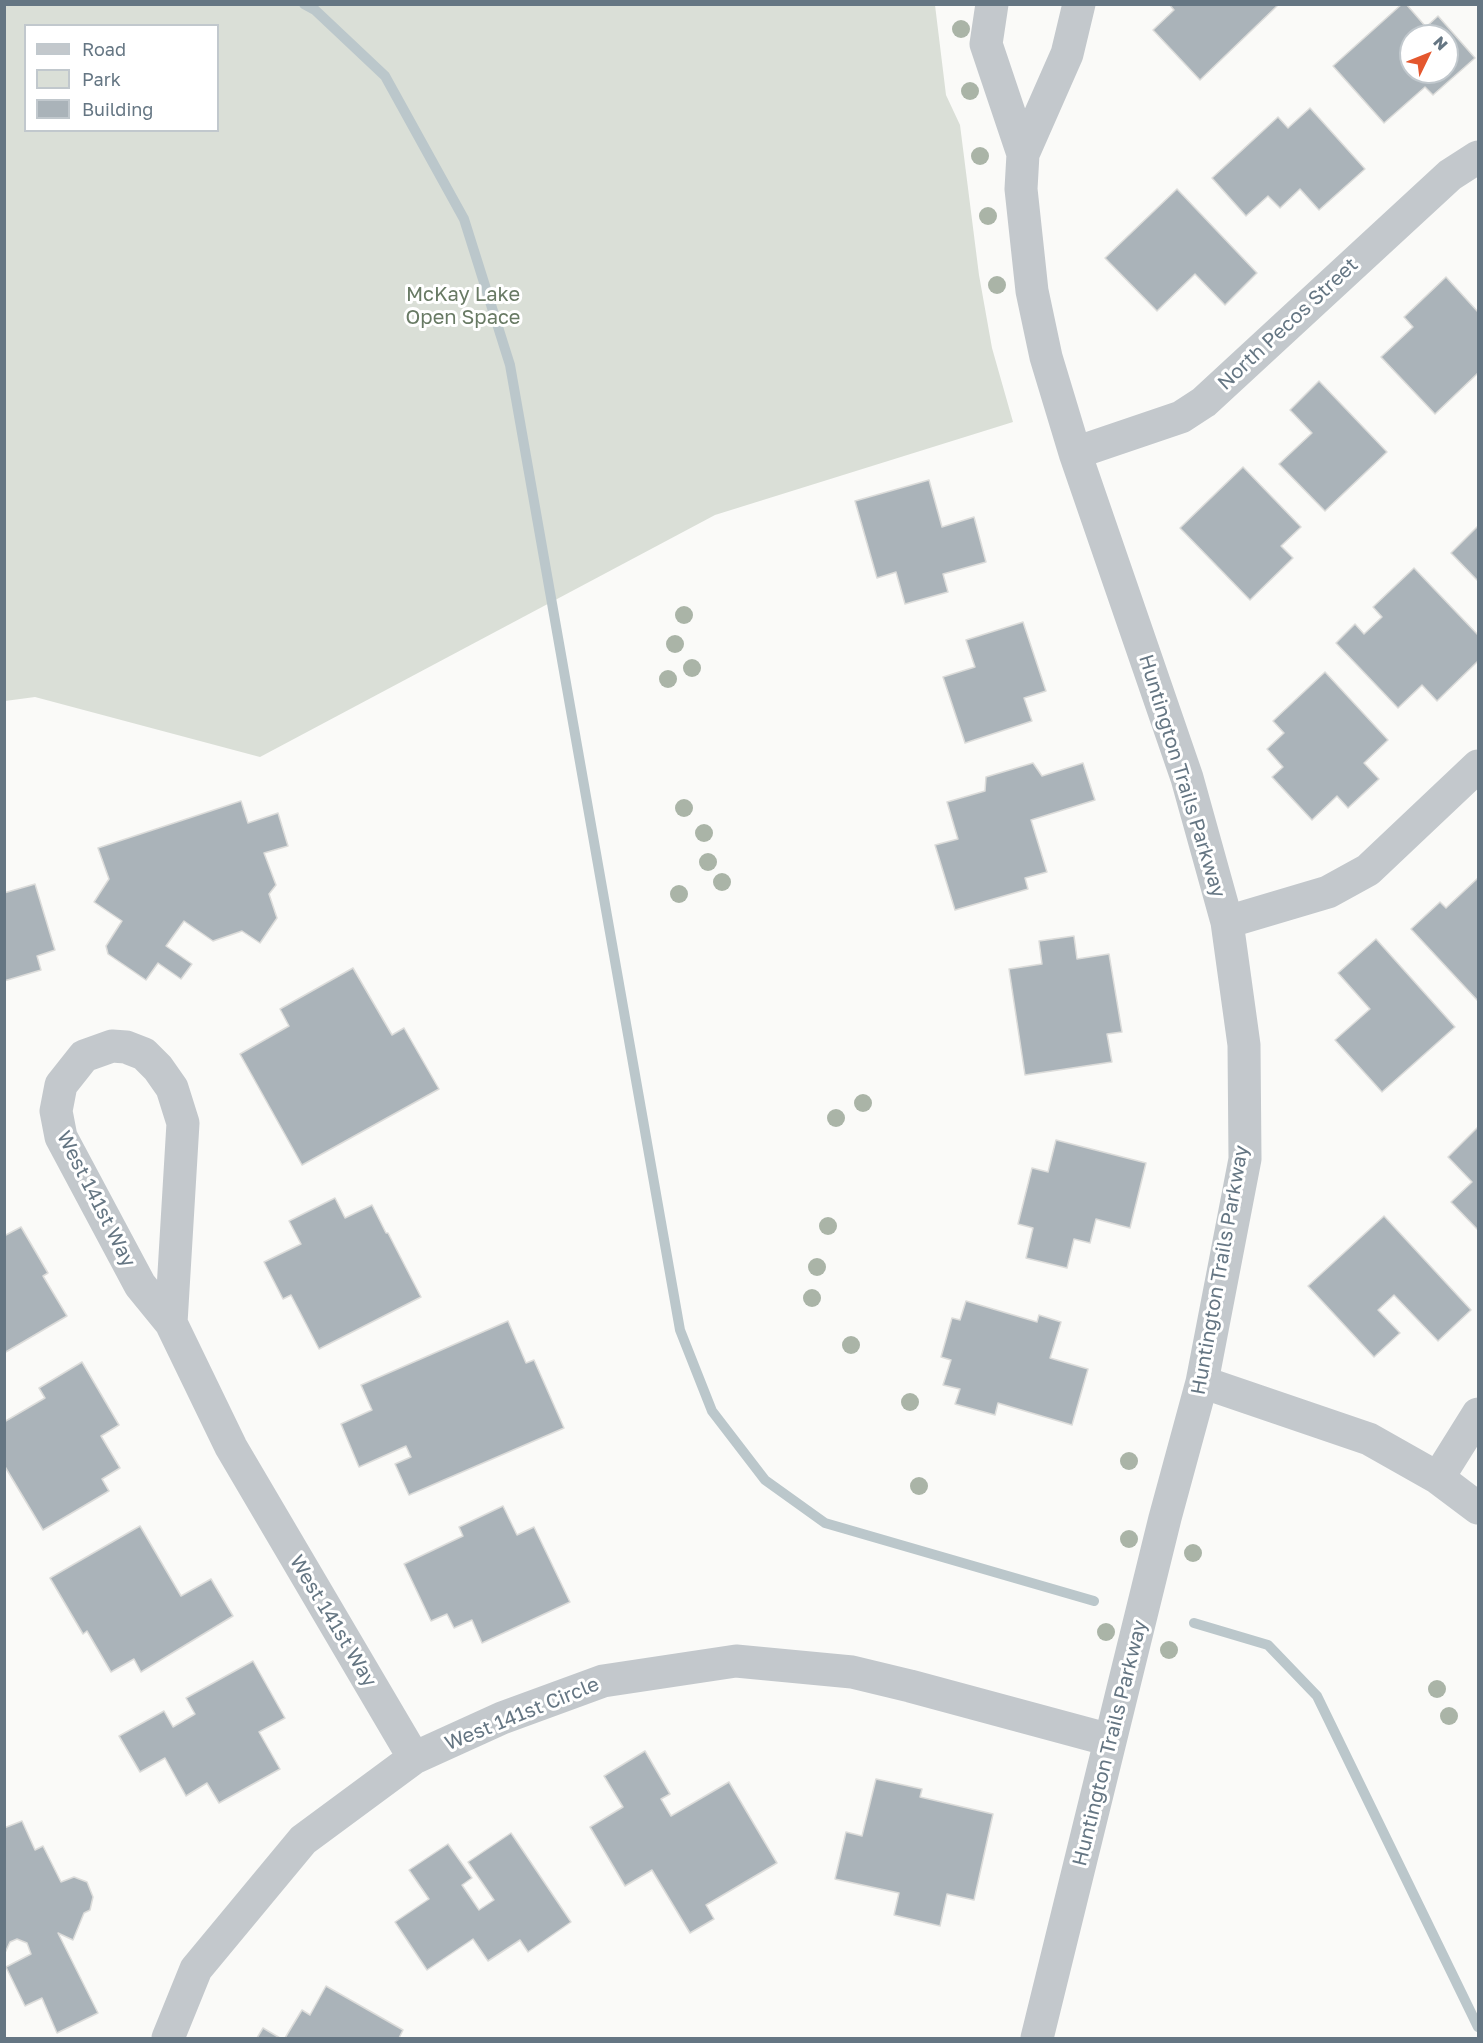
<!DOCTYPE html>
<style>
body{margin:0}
#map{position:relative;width:1483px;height:2043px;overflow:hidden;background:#fafaf8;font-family:"Golos Text",sans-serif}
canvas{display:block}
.frame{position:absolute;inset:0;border:6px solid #657683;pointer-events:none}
.legend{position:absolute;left:24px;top:24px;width:195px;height:108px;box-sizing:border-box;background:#fff;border:2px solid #c1c8cd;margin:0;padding:8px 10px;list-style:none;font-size:18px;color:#657683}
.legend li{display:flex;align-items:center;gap:12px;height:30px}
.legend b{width:30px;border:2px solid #c1c8cd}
.north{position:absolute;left:1399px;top:24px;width:60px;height:60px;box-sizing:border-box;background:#fff;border:2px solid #c1c8cd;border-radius:50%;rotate:47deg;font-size:16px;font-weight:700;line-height:24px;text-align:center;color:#657683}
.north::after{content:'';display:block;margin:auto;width:21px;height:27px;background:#e4572e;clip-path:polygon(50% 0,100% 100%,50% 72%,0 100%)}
</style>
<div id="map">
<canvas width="1483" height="2043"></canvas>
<div class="frame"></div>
<ul class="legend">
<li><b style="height:8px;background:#c3c8cc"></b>Road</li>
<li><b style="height:16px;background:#dadfd7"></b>Park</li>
<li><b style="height:16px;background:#aab3b9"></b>Building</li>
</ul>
<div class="north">N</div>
</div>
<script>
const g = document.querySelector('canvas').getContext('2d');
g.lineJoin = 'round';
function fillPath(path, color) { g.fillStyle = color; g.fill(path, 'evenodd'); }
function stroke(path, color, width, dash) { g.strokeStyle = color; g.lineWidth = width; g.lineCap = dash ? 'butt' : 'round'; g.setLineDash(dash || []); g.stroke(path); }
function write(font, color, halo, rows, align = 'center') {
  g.font = font + ' "Golos Text",sans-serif'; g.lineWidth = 6; g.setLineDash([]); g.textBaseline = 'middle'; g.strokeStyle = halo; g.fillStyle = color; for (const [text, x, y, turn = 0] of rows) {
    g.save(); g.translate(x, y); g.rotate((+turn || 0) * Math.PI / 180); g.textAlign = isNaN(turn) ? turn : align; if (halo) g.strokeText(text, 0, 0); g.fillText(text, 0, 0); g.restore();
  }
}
fillPath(new Path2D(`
 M4,5H935L946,95L960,125L979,275L992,348L1013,422L715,515L260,757L35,697L5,701ZM26,26H218V130H26Z`), '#dadfd7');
stroke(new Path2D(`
 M304,4L315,10L385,76L464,219L510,365L680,1330L712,1411L765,1480L825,1523L1094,1601
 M1194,1623L1268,1645L1317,1696L1478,2027`), '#bbc7cb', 10);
const building = new Path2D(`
 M1169,4H1275L1277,6L1200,80L1153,30L1174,10Z
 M1402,4H1406L1426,27L1438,16L1475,58L1433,95L1425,87L1384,123L1333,66ZM1411,36H1447V72H1411Z
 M1310,108L1365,169L1319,210L1300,189L1280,208L1268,196L1246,216L1212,178L1278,117L1288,128Z
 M1177,189L1257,273L1225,305L1195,274L1157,311L1105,258Z
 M1446,277L1478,312V373L1435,414L1381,357L1413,327L1404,317Z
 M1319,381L1387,452L1325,511L1279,464L1312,433L1290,410Z
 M1243,467L1301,527L1281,546L1293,558L1250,600L1180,528Z
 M929,480L942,527L974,517L986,562L943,574L948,592L905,604L896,572L877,578L855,501Z
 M1478,526V581L1451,553Z
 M1414,568L1478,635V661L1437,701L1422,685L1398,708L1336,643L1355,624L1364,634L1382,617L1373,607Z
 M1023,622L1046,691L1024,698L1032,721L965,743L943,677L975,667L966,640Z
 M1325,672L1388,740L1364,763L1379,779L1348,808L1337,796L1312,820L1272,777L1283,767L1267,749L1284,733L1273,721Z
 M1033,763L1042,776L1083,763L1095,800L1031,820L1047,872L1025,878L1028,889L955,910L935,845L958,839L947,802L985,791L986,777Z
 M241,801L248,823L278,813L288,846L264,853L276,885L269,894L277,918L260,943L242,931L213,941L184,921L166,946L192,964L181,979L158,963L146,980L108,954L106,946L122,921L94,902L109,879L98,848Z
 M1478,878V1001L1411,929L1440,902L1446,908Z
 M35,884L55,950L37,956L41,970L4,981V893Z
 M1074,936L1077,959L1109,954L1122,1032L1107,1034L1112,1062L1025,1075L1009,969L1042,964L1039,941Z
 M1376,939L1455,1027L1382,1092L1335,1040L1370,1009L1338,973Z
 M353,968L392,1035L404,1028L439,1089L302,1165L240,1054L289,1026L280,1009Z
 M1478,1127V1230L1451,1202L1472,1182L1448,1157Z
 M1056,1140L1146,1163L1130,1228L1096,1219L1090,1243L1074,1239L1067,1268L1026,1258L1033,1228L1018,1224L1032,1168L1048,1172Z
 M335,1198L345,1218L372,1205L386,1233H388L421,1297L319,1349L291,1295L283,1299L264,1262L301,1244L289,1221Z
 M1384,1216L1471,1310L1438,1341L1394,1295L1378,1310L1400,1333L1374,1357L1308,1286Z
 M21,1227L48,1273L43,1276L67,1316L4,1353V1236Z
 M966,1301L1037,1322L1039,1315L1061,1322L1050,1358L1088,1369L1072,1425L998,1403L995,1415L955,1404L960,1389L943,1385L951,1360L941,1357L952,1318L960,1320Z
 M508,1321L526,1363L534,1360L564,1428L409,1495L395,1464L411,1457L406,1446L359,1467L341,1424L372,1410L361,1385Z
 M82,1362L119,1425L101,1436L120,1468L102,1479L109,1491L43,1530L4,1465V1422L45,1398L39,1388Z
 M503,1506L517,1535L534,1527L570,1602L482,1643L472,1620L454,1628L447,1614L431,1621L404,1564L463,1536L459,1527Z
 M140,1526L181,1596L211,1579L233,1616L141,1672L134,1659L111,1672L87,1631L83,1634L50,1578Z
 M253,1661L285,1718L259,1732L280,1769L219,1803L207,1783L186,1796L165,1758L140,1772L119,1736L164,1711L173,1727L195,1714L186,1698Z
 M645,1751L670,1794L661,1799L671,1816L729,1782L777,1863L706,1905L714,1919L690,1933L652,1870L625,1886L590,1827L623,1807L604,1776Z
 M876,1779L922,1789L920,1797L993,1814L974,1900L947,1894L940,1926L894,1915L899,1893L835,1879L846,1832L862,1836Z
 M22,1821L35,1850L43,1846L61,1882L74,1877L87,1882L93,1897L90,1910L84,1913L73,1940L58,1933L98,2013L57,2033L42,1998L25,2006L6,1967L31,1954L27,1943L17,1939L10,1942L4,1955V1828Z
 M511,1833L571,1922L528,1952L520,1940L488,1961L473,1939L427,1970L395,1922L429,1899L409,1870L448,1844L472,1878L462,1885L479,1910L494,1900L468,1862Z
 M326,1986L403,2030L399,2038H285L302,2010L310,2015Z
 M263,2028L280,2038H257Z`);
fillPath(building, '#aab3b9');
stroke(building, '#dcdcda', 1.5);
stroke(new Path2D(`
 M992,4L986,44L1023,154L1021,189L1032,291L1046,357L1075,453L1187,778L1227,922L1244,1045L1245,1159L1202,1382L1165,1518L1037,2038
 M1023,154L1067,54L1079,4
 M1075,453L1181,417L1204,402L1450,175L1478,157
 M1227,922L1328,892L1368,870L1478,766
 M171,1323L183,1123L172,1088L158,1068L144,1054L126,1047L112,1046L84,1056L61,1085L56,1111L61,1137L140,1285L171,1323L231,1447L414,1758
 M1202,1382L1369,1439L1438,1478L1478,1508
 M1438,1478L1478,1414
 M168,2038L196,1969L303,1840L414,1758L502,1718L603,1681L736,1661L852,1672L910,1686L1110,1740`), '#c3c8cc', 33);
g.fillStyle = '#aab4a7';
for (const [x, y] of [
 [961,29],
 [970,91],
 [980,156],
 [988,216],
 [997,285],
 [684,615],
 [675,644],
 [692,668],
 [668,679],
 [684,808],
 [704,833],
 [708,862],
 [722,882],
 [679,894],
 [863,1103],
 [836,1118],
 [828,1226],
 [817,1267],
 [812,1298],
 [851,1345],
 [910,1402],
 [1129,1461],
 [919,1486],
 [1129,1539],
 [1193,1553],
 [1106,1632],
 [1169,1650],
 [1437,1689],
 [1449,1716]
]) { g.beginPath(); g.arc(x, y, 9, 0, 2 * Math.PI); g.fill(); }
write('20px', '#687a64', '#fff', [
 ["McKay Lake",463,295],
 ["Open Space",463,318]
]);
write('20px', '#657683', '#fff', [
 ["North Pecos Street",1288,324,-43],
 ["Huntington Trails Parkway",1182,776,73],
 ["West 141st Way",96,1199,63],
 ["Huntington Trails Parkway",1220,1270,-80],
 ["West 141st Way",333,1621,59],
 ["West 141st Circle",522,1714,-22],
 ["Huntington Trails Parkway",1110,1743,-76]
]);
</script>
